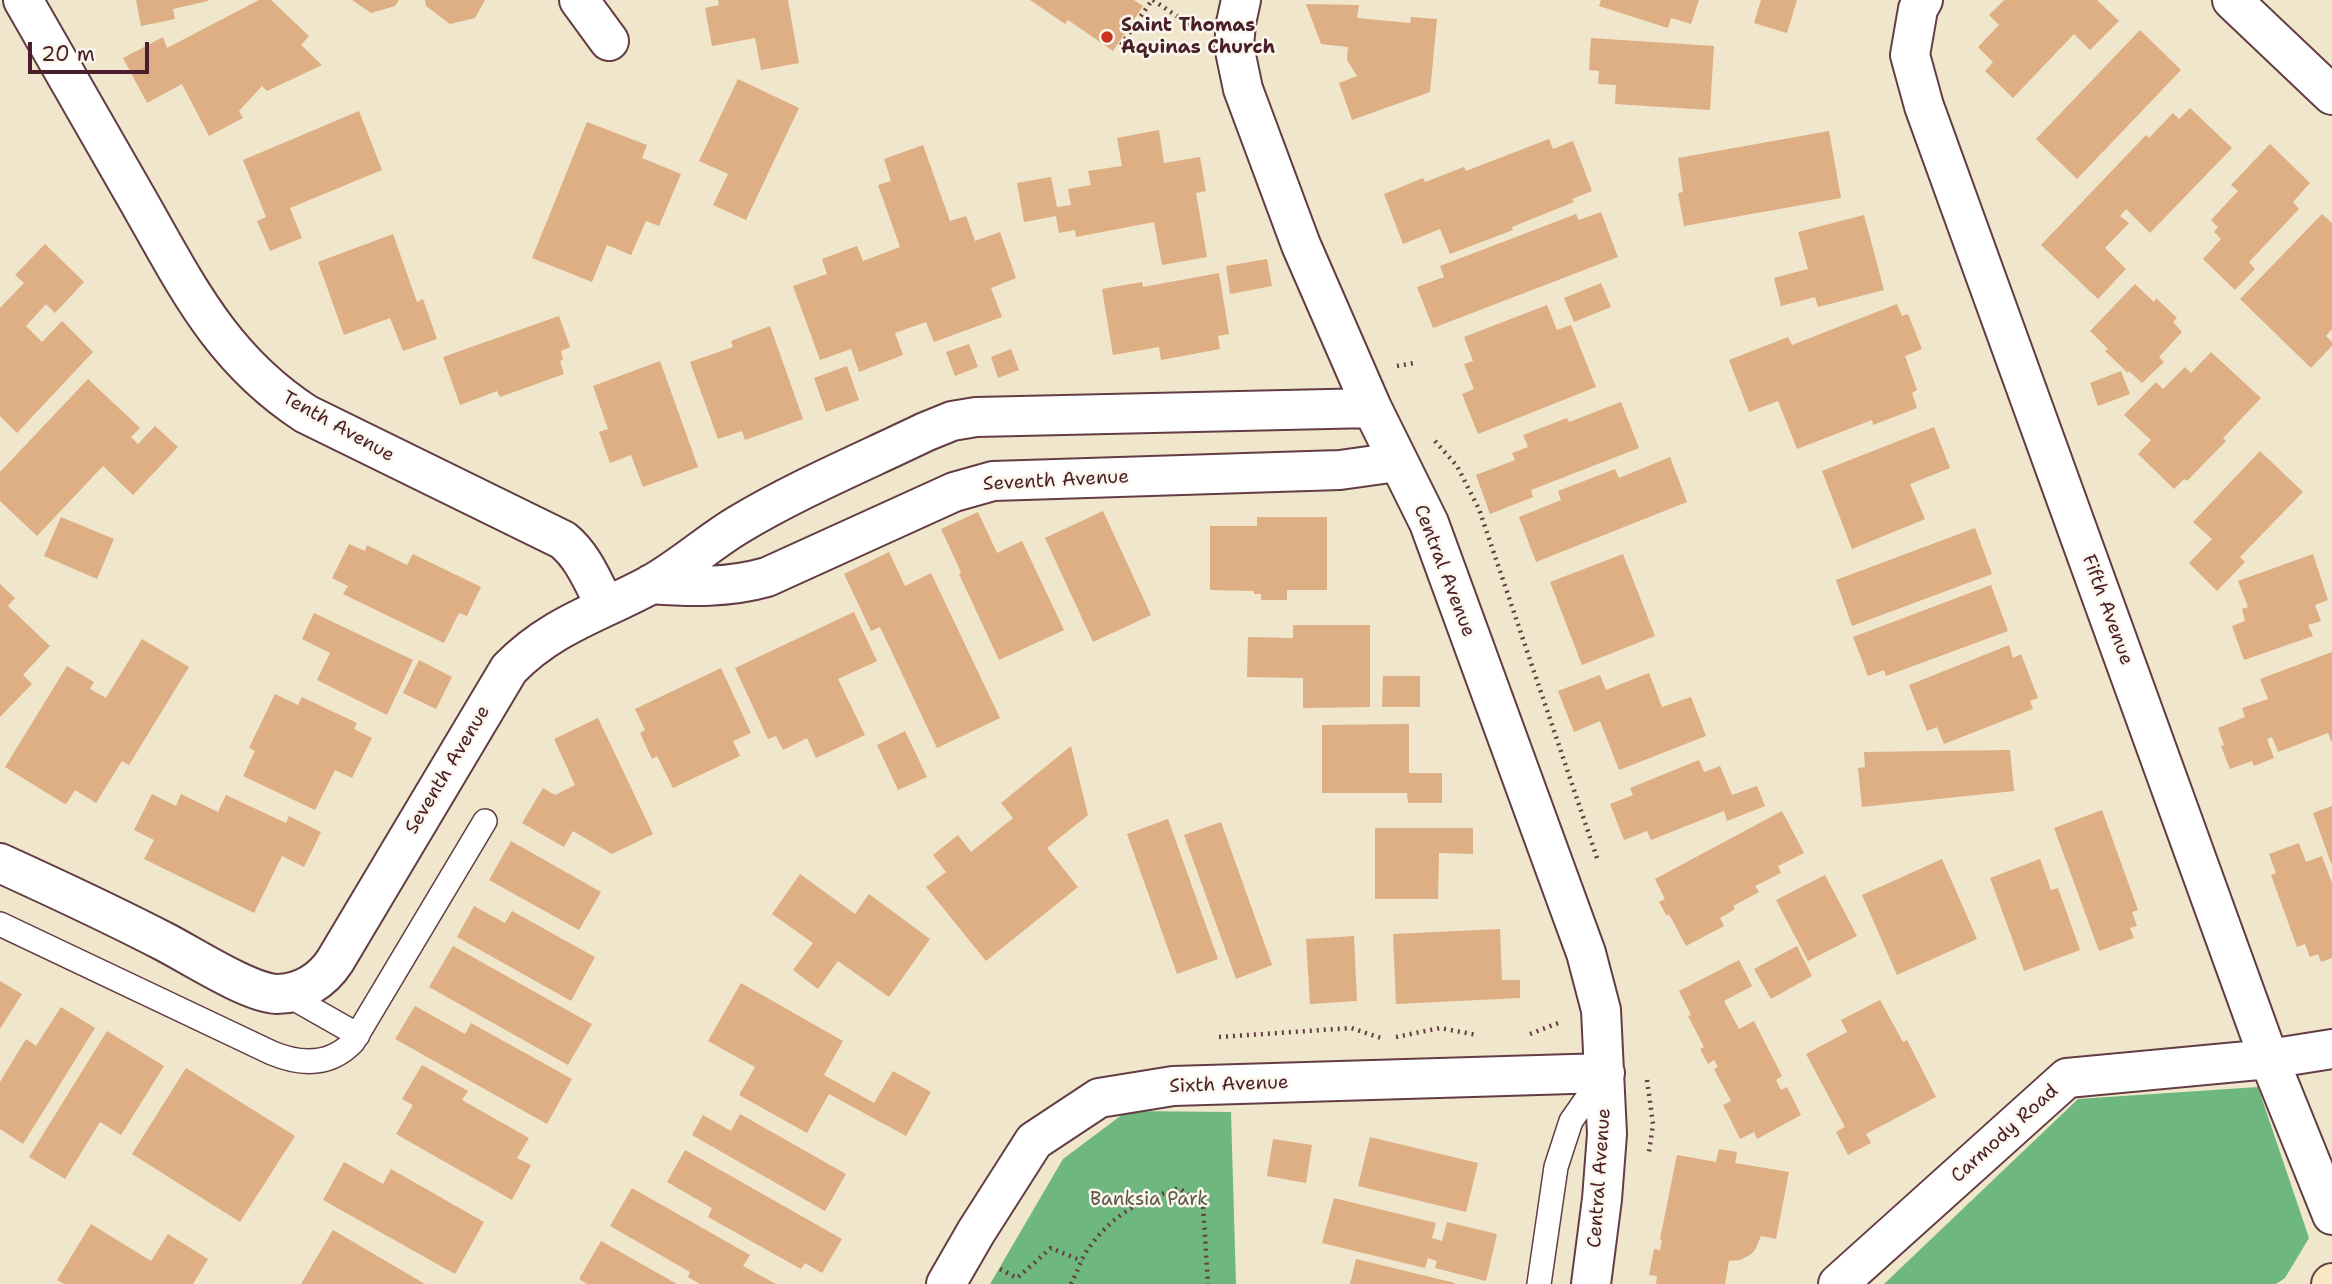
<!DOCTYPE html>
<style>
body{margin:0}
#map{position:relative;width:2332px;height:1284px;overflow:hidden;background:#f0e6cb;font-family:"Shantell Sans",sans-serif}
canvas{display:block}
.scale{position:absolute;left:28px;top:42px;width:121px;height:32px;box-sizing:border-box;border:4px solid #4a1f2b;border-top:0;padding-left:9px;font-size:21px;line-height:24px;white-space:nowrap;color:#4a1f2b;-webkit-text-stroke:5px #fbf7ec;paint-order:stroke}
</style>
<div id="map">
<canvas width="2332" height="1284"></canvas>
<div class="scale">20 m</div>
</div>
<script>
const g = document.querySelector('canvas').getContext('2d');
g.lineJoin = 'round';
function fillPath(path, color) { g.fillStyle = color; g.fill(path, 'evenodd'); }
function stroke(path, color, width, dash) { g.strokeStyle = color; g.lineWidth = width; g.lineCap = dash ? 'butt' : 'round'; g.setLineDash(dash || []); g.stroke(path); }
function write(font, color, halo, rows, align = 'center') {
  g.font = font + ' "Shantell Sans",sans-serif'; g.lineWidth = 5; g.setLineDash([]); g.textBaseline = 'middle'; g.strokeStyle = halo; g.fillStyle = color; for (const [text, x, y, turn = 0] of rows) {
    g.save(); g.translate(x, y); g.rotate((+turn || 0) * Math.PI / 180); g.textAlign = isNaN(turn) ? turn : align; if (halo) g.strokeText(text, 0, 0); g.fillText(text, 0, 0); g.restore();
  }
}
fillPath(new Path2D(`
 M2258,1087L2309,1238L2285,1278L2276,1284H1884L2078,1099Z
 M1127,1111L1231,1112L1236,1284H990L1063,1159Z`), '#6eb880');
fillPath(new Path2D(`
 M136,0H208V1L173,9L175,19L141,26Z
 M259,0H271L309,36L301,45L322,65L267,91L262,86L239,111L243,118L209,136L182,84L147,103L123,58L163,37L167,48Z
 M352,0H399L395,6L371,13Z
 M425,0H485L475,18L450,24L426,6Z
 M718,0H788L799,63L761,70L755,38L712,46L705,8L719,5Z
 M1030,0H1134L1143,6L1113,51L1068,20L1065,24Z
 M1601,0H1699L1691,24L1671,18L1668,28L1599,6Z
 M1761,0H1797L1787,33L1754,23Z
 M2004,0H2097L2119,21L2090,50L2074,34L2013,98L1985,71L1993,62L1978,47L1999,25L1989,15Z
 M1306,4L1359,5L1357,18L1410,23L1411,17L1437,19L1430,92L1352,120L1339,83L1357,76L1347,60L1348,47L1321,44Z
 M2140,30L2181,70L2077,179L2036,139Z
 M1591,38L1714,46L1710,110L1615,104L1616,85L1598,84L1599,71L1589,70Z
 M738,79L799,108L746,220L713,205L728,174L699,161Z
 M2190,108L2232,148L2150,233L2126,209L2120,216L2129,223L2105,248L2126,269L2098,299L2041,245L2146,135L2149,138L2173,113L2179,119Z
 M359,111L382,170L290,208L302,238L270,251L257,221L266,217L243,160Z
 M587,122L647,145L642,158L681,174L659,226L646,221L631,255L607,245L592,282L532,258Z
 M1159,130L1164,163L1200,157L1206,191L1196,193L1207,257L1162,265L1154,222L1076,237L1075,230L1059,233L1056,216L1024,222L1017,183L1051,177L1057,207L1071,205L1068,189L1091,185L1088,171L1122,166L1117,138Z
 M1829,131L1841,198L1684,226L1678,193L1683,192L1678,158Z
 M1549,139L1553,149L1573,141L1592,191L1572,199L1574,202L1512,227L1513,230L1450,254L1440,229L1403,244L1384,194L1423,178L1425,182L1464,167L1466,171Z
 M2270,144L2310,183L2293,202L2299,209L2249,262L2255,269L2235,290L2203,259L2221,239L2214,232L2218,227L2211,220L2238,191L2231,185Z
 M923,145L950,221L966,216L975,241L1000,232L1016,278L991,288L1002,317L934,342L926,322L895,333L903,355L859,372L851,349L820,360L793,286L827,274L822,259L857,246L863,261L900,247L878,185L891,181L884,159Z
 M1601,212L1618,257L1433,328L1417,287L1444,277L1440,266L1576,214L1579,220Z
 M2322,214L2332,223V329L2326,336L2332,342V346L2311,368L2240,299Z
 M1864,215L1884,290L1818,307L1815,297L1781,306L1774,278L1808,269L1798,232Z
 M393,234L417,302L423,299L437,339L403,351L390,318L344,335L318,262Z
 M45,244L84,282L55,313L46,304L26,326L42,342L62,321L93,352L17,433L0,416V308L24,283L15,275Z
 M1267,259L1272,286L1230,294L1226,266Z
 M1219,273L1229,334L1218,336L1220,349L1161,360L1159,347L1113,355L1102,289L1142,282L1143,287Z
 M1601,283L1611,307L1574,322L1564,298Z
 M2135,284L2154,302L2156,298L2177,318L2173,322L2182,332L2159,357L2164,362L2142,383L2129,371L2128,373L2105,351L2108,349L2090,331Z
 M1897,304L1902,316L1908,314L1922,349L1905,356L1917,390L1912,393L1917,408L1873,425L1872,420L1797,449L1778,401L1749,412L1729,360L1788,337L1792,345Z
 M1547,305L1557,330L1571,325L1596,387L1478,434L1462,394L1474,389L1464,364L1473,361L1464,337Z
 M559,316L570,347L561,351L563,360L560,361L564,374L500,397L497,391L460,405L443,357Z
 M770,326L803,419L745,440L742,431L718,439L690,362L733,347L731,341Z
 M969,344L978,367L955,376L946,352Z
 M1011,349L1019,370L998,378L991,357Z
 M2211,352L2261,398L2223,438L2226,441L2187,481L2184,479L2174,489L2138,454L2151,440L2124,415L2156,382L2163,389L2185,367L2191,373Z
 M660,361L698,467L643,487L631,455L610,463L599,432L608,429L593,386Z
 M847,366L859,400L826,412L814,378Z
 M2121,371L2130,394L2098,406L2090,383Z
 M88,379L140,428L131,437L138,444L155,426L178,447L133,495L103,466L37,536L0,501V472Z
 M1621,402L1639,448L1531,490L1533,497L1490,514L1476,475L1515,460L1512,453L1528,447L1523,435L1567,418L1569,422Z
 M1934,427L1950,468L1910,484L1925,519L1852,549L1822,471Z
 M2260,451L2303,492L2240,557L2245,562L2217,591L2189,563L2212,539L2193,522Z
 M1670,457L1687,502L1536,562L1519,517L1561,500L1558,491L1615,469L1619,478Z
 M1103,511L1151,615L1093,642L1045,538Z
 M978,512L997,553L1022,541L1064,630L999,660L959,574L961,572L941,529Z
 M61,517L114,539L97,579L44,556Z
 M1257,517H1327V590H1287V600H1261V594H1254V591L1210,590V526H1257Z
 M1975,528L1992,574L1852,626L1836,580Z
 M349,544L365,551L367,545L407,565L413,554L481,587L467,616L459,613L444,643L343,594L348,586L332,578Z
 M889,552L905,586L931,573L1000,718L937,748L880,627L871,631L844,574Z
 M1623,554L1655,636L1582,665L1550,582Z
 M2313,554L2328,600L2315,605L2321,621L2308,625L2313,636L2244,660L2232,626L2245,621L2242,609L2248,607L2238,581Z
 M0,584L15,598L8,606L50,646L23,675L32,684L0,717Z
 M1991,585L2008,631L1886,676L1884,670L1868,676L1853,637Z
 M854,612L877,661L838,679L865,735L816,758L807,738L783,750L776,736L768,739L735,668Z
 M314,613L413,660L387,715L317,680L330,653L302,639Z
 M1293,625H1370V707L1303,708V678L1247,677L1248,637L1293,638Z
 M142,639L189,667L129,765L122,761L96,803L75,790L66,804L63,803L5,767L67,666L94,682L90,689L106,698Z
 M2009,645L2013,658L2021,654L2038,698L2030,701L2033,709L1944,744L1937,727L1927,731L1909,685Z
 M2332,652V743L2328,733L2278,752L2272,737L2267,739L2274,758L2254,766L2252,761L2230,769L2221,746L2224,745L2218,728L2245,717L2242,708L2268,699L2260,679Z
 M419,660L452,677L436,709L403,693Z
 M721,668L751,733L733,741L740,756L673,788L657,756L652,759L640,733L645,730L635,709Z
 M1649,673L1662,707L1691,697L1706,736L1619,770L1600,721L1574,732L1558,691L1600,675L1606,690Z
 M1383,676H1420V707H1382Z
 M275,694L298,705L302,697L357,723L354,729L372,738L352,778L335,770L315,810L243,776L255,751L249,748Z
 M598,718L653,834L612,854L573,831L564,847L522,823L543,788L555,795L575,785L554,739Z
 M1409,724V773H1442V803H1408L1407,793H1322V725Z
 M905,731L927,777L898,790L877,745Z
 M1071,746L1088,815L1047,848L1078,887L986,961L926,887L946,872L933,855L958,835L971,852L1013,818L1001,803Z
 M2010,750L2014,791L1862,807L1858,768L1865,767L1864,752Z
 M1699,760L1704,772L1720,766L1732,795L1757,786L1765,806L1727,821L1724,811L1651,840L1647,831L1624,840L1610,804L1633,795L1630,788Z
 M152,794L176,806L181,794L218,812L226,795L286,823L289,816L321,832L304,867L282,856L254,913L144,859L154,840L134,830Z
 M2332,806V866L2313,813Z
 M2102,810L2138,910L2132,912L2137,926L2130,928L2134,938L2099,951L2054,828Z
 M1782,811L1804,853L1778,866L1781,873L1755,886L1759,892L1733,906L1735,909L1720,918L1724,926L1686,946L1669,914L1667,916L1659,902L1665,899L1655,879Z
 M1168,819L1218,959L1177,974L1127,834Z
 M1221,822L1272,965L1236,979L1184,835Z
 M1375,828H1473V854L1439,853L1438,899H1375Z
 M511,841L601,892L579,930L489,880Z
 M2299,843L2306,862L2322,856L2332,883V958L2321,962L2318,954L2310,957L2305,944L2297,947L2271,875L2276,873L2269,854Z
 M1942,859L1977,939L1897,975L1862,895Z
 M2040,859L2051,890L2058,888L2080,950L2024,971L1990,878Z
 M800,874L855,914L869,894L930,939L889,997L838,961L818,989L793,970L813,943L772,914Z
 M1825,875L1857,936L1808,961L1776,900Z
 M474,906L505,923L512,911L595,957L571,1001L457,937Z
 M1500,929L1502,980H1520V998L1396,1004L1393,934Z
 M1354,936L1357,1001L1310,1004L1306,939Z
 M453,946L592,1024L568,1065L429,987Z
 M1797,946L1812,976L1771,999L1754,969Z
 M1739,960L1752,986L1724,1001L1739,1029L1754,1021L1782,1076L1776,1080L1781,1090L1787,1087L1801,1115L1757,1139L1754,1132L1740,1139L1723,1105L1731,1101L1714,1069L1718,1067L1714,1060L1708,1064L1700,1049L1704,1047L1688,1016L1691,1015L1679,991Z
 M0,981L22,994L0,1029Z
 M741,983L843,1041L824,1075L874,1103L893,1071L931,1092L906,1136L829,1094L807,1133L739,1095L755,1067L708,1041Z
 M1880,1000L1903,1042L1907,1040L1936,1097L1866,1134L1871,1143L1848,1155L1836,1132L1845,1127L1806,1054L1847,1032L1841,1020Z
 M415,1006L465,1034L471,1023L572,1079L547,1124L395,1039Z
 M61,1007L95,1028L23,1144L0,1129V1082L26,1039L36,1046Z
 M107,1031L164,1066L121,1135L100,1122L65,1179L29,1157Z
 M422,1065L468,1091L462,1100L529,1138L517,1158L531,1165L512,1200L396,1134L413,1105L402,1099Z
 M186,1068L295,1136L240,1222L132,1154Z
 M740,1114L846,1174L825,1211L692,1135L703,1115L731,1131Z
 M1370,1137L1478,1163L1466,1212L1358,1186Z
 M1273,1139L1312,1145L1306,1183L1267,1176Z
 M1719,1149L1737,1152L1735,1163L1789,1172L1776,1239L1761,1236L1755,1250L1750,1255L1740,1260L1729,1261L1725,1284H1656L1657,1276L1649,1275L1654,1249L1660,1250L1662,1240L1660,1239L1677,1155L1716,1162Z
 M685,1150L842,1239L822,1273L805,1263L801,1269L708,1217L712,1208L667,1182Z
 M344,1162L383,1184L391,1169L484,1222L455,1274L323,1200Z
 M632,1188L750,1255L743,1266L776,1284H700L688,1277L690,1272L610,1226Z
 M1334,1198L1436,1223L1432,1238L1442,1241L1447,1222L1497,1234L1486,1281L1435,1268L1437,1261L1428,1258L1425,1268L1322,1243Z
 M91,1224L151,1261L168,1234L208,1259L193,1284H64L57,1280Z
 M333,1230L425,1284H301Z
 M601,1241L677,1284H587L579,1279Z
 M1356,1259L1455,1283V1284H1350Z`), '#deae84');
const lane = new Path2D(`
 M0,924L272,1053C301,1065 330,1066 353,1042L485,821
 M284,993L358,1035
 M1539,1284L1556,1167L1571,1121L1604,1074`);
const street = new Path2D(`
 M23,0C59,63 95,126 132,190C183,278 217,356 306,414L563,540C583,556 593,582 605,605
 M579,0L609,41
 M1241,0L1236,23L1234,46L1243,89L1301,245L1372,408L1429,523L1586,953L1601,1010L1607,1134L1602,1199L1591,1284
 M1923,0L1918,9L1910,55L1924,106L2269,1059L2332,1215
 M2232,0L2332,95
 M651,584C691,587 728,588 767,577L954,492L993,481L1340,470L1397,462
 M0,863C55,888 111,914 165,942C192,956 249,993 277,994C301,994 322,981 335,961L509,669C552,625 598,613 650,585C681,568 708,543 738,525C798,489 863,462 925,432L952,421L976,417L1372,408
 M946,1284L976,1232L1034,1141L1099,1098L1173,1086L1605,1073
 M1838,1284L2067,1078L2269,1059L2332,1049`);
const secondary = new Path2D(`
 M2331,1284L2332,1283`);
stroke(lane, '#633d43', 26);
stroke(street, '#633d43', 42);
stroke(secondary, '#633d43', 42);
stroke(new Path2D(`
 M1153,0L1193,27
 M1121,45L1152,0
 M1397,366L1414,363
 M1435,441L1457,466L1479,509L1597,858
 M1530,1034L1561,1022
 M1219,1037L1351,1028L1381,1038
 M1396,1037L1440,1028L1477,1035
 M1647,1080L1653,1124L1649,1152
 M1000,1269L1017,1278L1051,1248L1082,1261
 M1071,1284C1077,1273 1081,1259 1088,1249C1113,1214 1139,1201 1179,1188L1203,1205L1208,1284`), '#633d43', 4.5, [2, 5]);
stroke(lane, '#fff', 23);
stroke(street, '#fff', 38);
stroke(secondary, '#fae7c3', 38);
for (const [x, y, r, color] of [
 [1107,37,7,"#c8321e"]
]) { const dot = new Path2D(); dot.arc(x, y, r, 0, 2 * Math.PI); g.fillStyle = color; g.fill(dot); stroke(dot, '#fbf7ec', 2.5); }
write('bold 19px', '#4a1f2b', '#fbf7ec', [
 ["Saint Thomas",1121,26],
 ["Aquinas Church",1121,48]
], 'left');
write('19px', '#4a1f2b', '#fbf7ec', [
 ["Tenth Avenue",338,427,29],
 ["Seventh Avenue",1056,481,-3],
 ["Central Avenue",1444,571,69],
 ["Fifth Avenue",2107,610,70],
 ["Seventh Avenue",448,770,-59],
 ["Sixth Avenue",1229,1085,-2],
 ["Carmody Road",2005,1134,-42],
 ["Central Avenue",1600,1178,-86]
]);
write('19px', '#5d564b', '#fbf7ec', [
 ["Banksia Park",1149,1200]
]);
</script>
